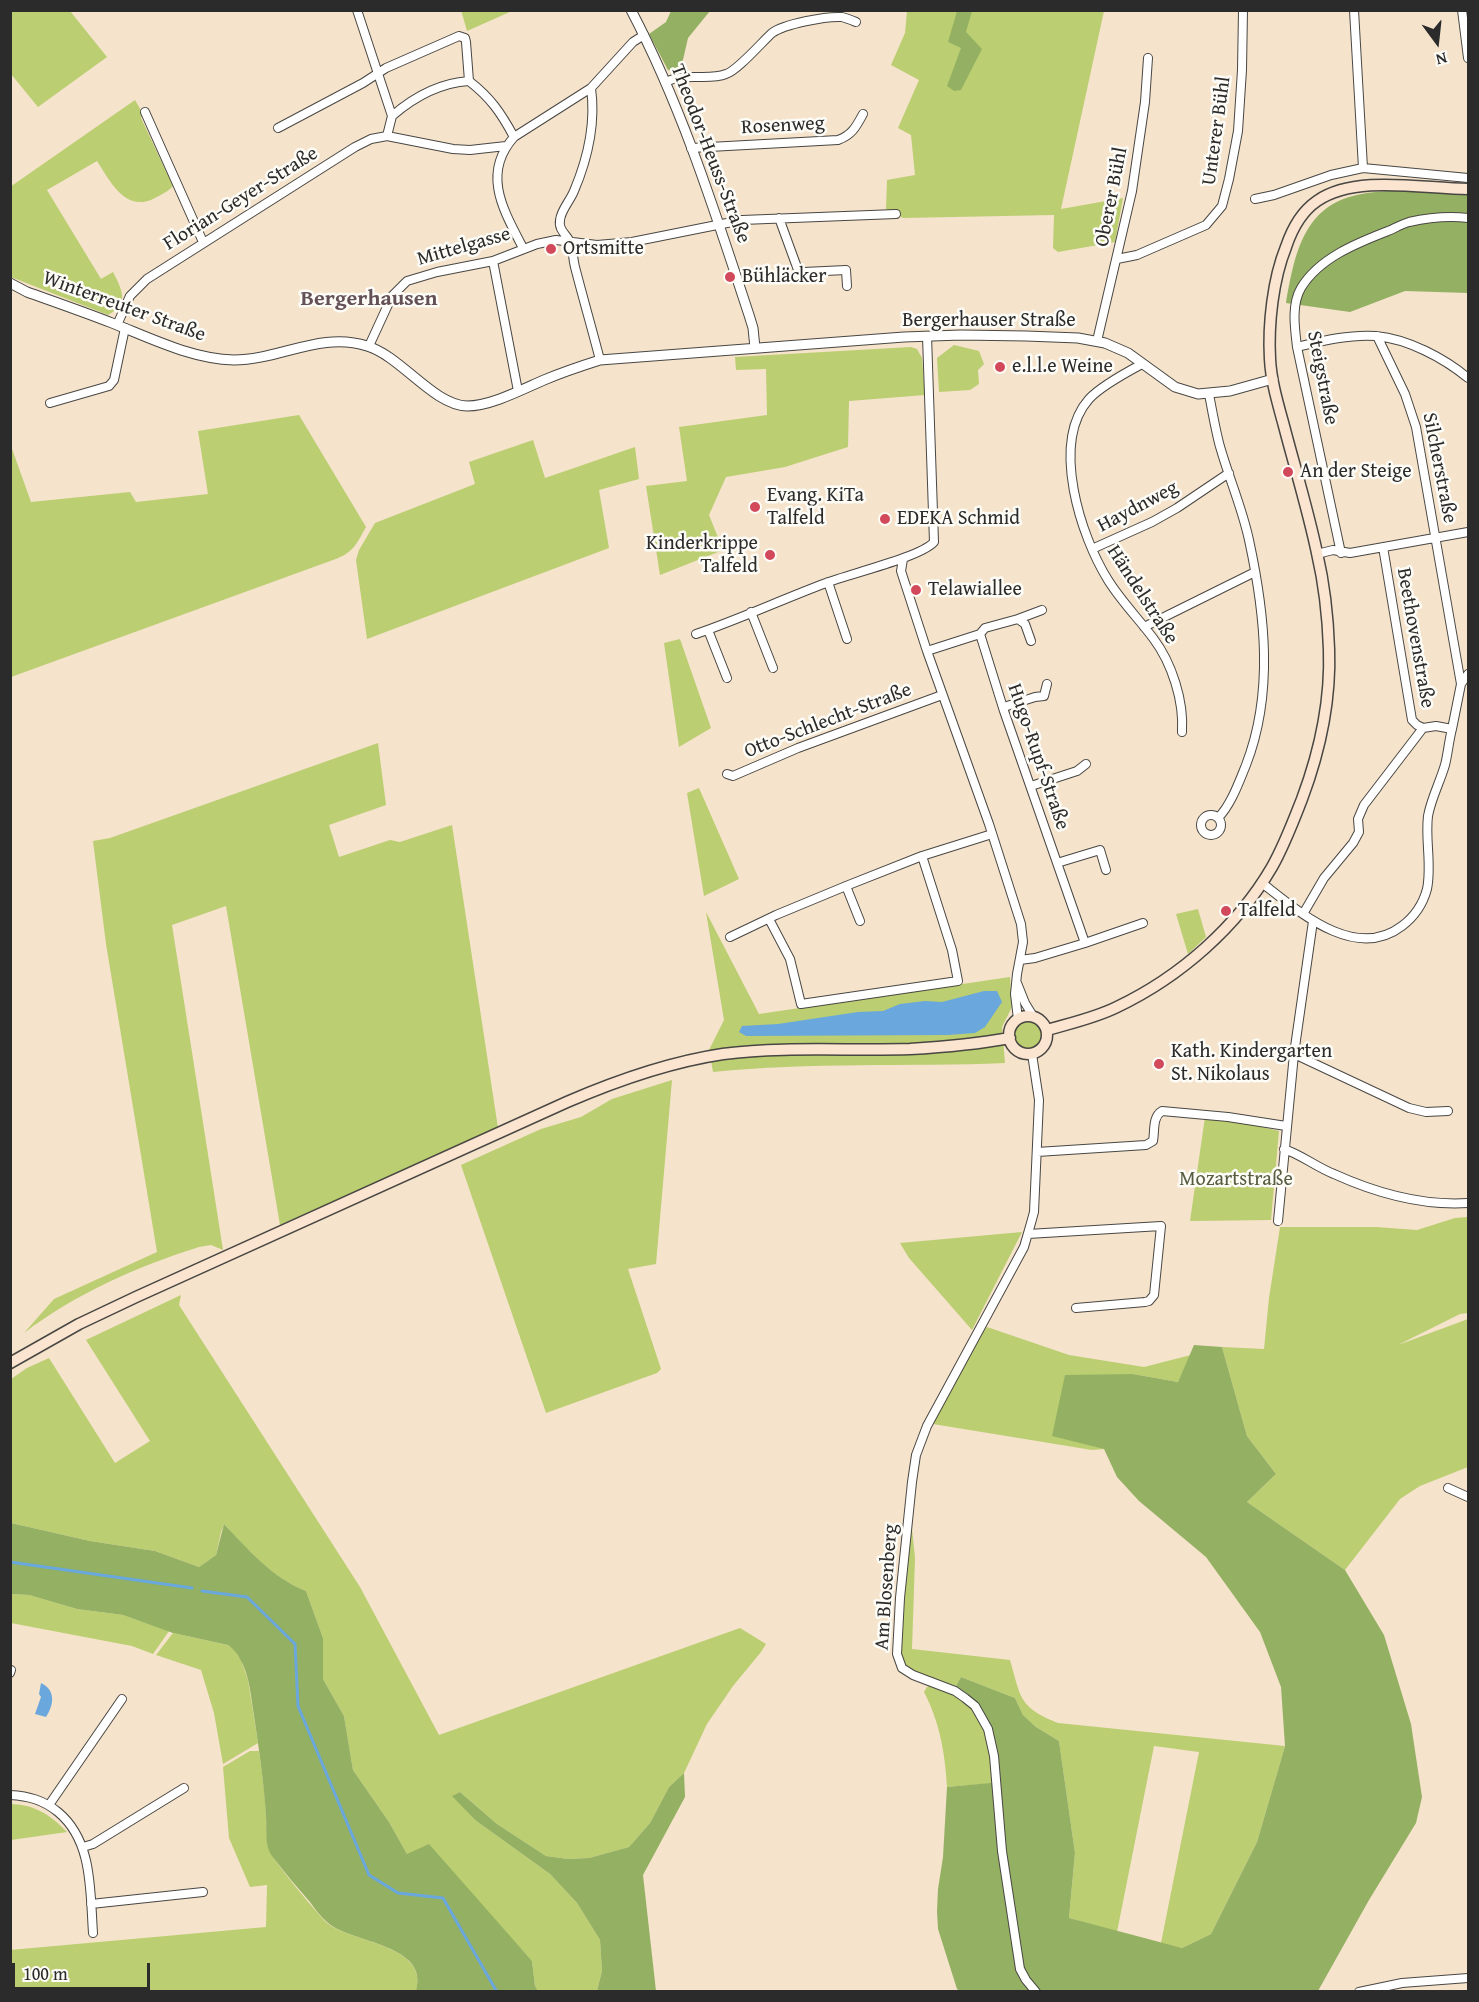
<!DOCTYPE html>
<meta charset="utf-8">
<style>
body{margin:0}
#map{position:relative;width:1479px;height:2002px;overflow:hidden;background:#f5e3cb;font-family:"Gentium Book Plus",serif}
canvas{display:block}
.frame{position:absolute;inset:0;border:12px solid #2b2b2b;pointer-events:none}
.north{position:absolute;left:1407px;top:12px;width:60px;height:60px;-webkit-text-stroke:4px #fdfcf7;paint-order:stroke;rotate:165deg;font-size:16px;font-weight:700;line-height:24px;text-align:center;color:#2b2b2b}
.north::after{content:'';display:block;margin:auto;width:21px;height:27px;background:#2b2b2b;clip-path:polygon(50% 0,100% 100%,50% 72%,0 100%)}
.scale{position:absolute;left:12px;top:1963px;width:138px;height:27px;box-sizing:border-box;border:3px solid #2b2b2b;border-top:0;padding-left:8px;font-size:18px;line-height:21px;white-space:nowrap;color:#2b2b2b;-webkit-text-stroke:4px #fdfcf7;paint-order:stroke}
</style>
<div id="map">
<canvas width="1479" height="2002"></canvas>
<div class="frame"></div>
<div class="north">N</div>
<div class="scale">100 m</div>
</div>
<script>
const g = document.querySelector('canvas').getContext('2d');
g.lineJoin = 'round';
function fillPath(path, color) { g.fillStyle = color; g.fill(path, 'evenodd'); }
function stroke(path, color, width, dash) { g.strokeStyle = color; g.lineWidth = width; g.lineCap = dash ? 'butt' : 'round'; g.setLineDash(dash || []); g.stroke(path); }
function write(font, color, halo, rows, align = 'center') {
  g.font = font + ' "Gentium Book Plus",serif'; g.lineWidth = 5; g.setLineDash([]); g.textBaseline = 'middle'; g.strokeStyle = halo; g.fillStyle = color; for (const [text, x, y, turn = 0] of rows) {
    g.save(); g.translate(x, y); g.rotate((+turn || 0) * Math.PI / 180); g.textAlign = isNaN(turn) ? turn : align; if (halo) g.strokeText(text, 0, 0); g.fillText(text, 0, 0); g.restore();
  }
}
fillPath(new Path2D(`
 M461,10H512V11L467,31Z
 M10,11H70L107,57L38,107L11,74Z
 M907,11H1104L1061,209L1123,198L1115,242L1058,252L1053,248L1054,215L903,218L886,209L887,180L915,175L911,135L898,128L919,80L891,65L905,33Z
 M135,100L143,114L141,118L173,186C168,192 160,195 153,199C125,212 110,181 97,161L47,190L101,279L113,272C122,290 130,303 108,315L11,277L10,187Z
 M954,345L979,351L984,364L978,370L979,384L970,390L939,392L937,358Z
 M911,347L917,349L922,358L925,395L849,401L848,447L785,467L726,477L709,515L723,550L660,575L646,486L687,481L679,427L767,415L766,369L736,370L735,357Z
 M299,415L366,527C356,545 353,553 333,560L11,677V446L31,502L130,492L136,502L208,494L198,431Z
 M533,440L545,478L635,447L639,479L599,490L609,548L367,639L356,560L359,550L375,523L475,484L469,462Z
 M680,639L711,728L679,747L664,643Z
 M378,743L386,805L329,825L339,857L390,840L400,842L452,825L498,1128L280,1225L226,906L172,925L223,1250L211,1245L199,1247C138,1266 75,1294 24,1333L54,1299L157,1252L106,944L93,841L110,838Z
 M699,788L739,879L704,896L687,793Z
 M1198,909L1206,937L1188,954L1176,914Z
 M706,912L759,1014L1010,977L1012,1007L1002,1027L1005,1063C908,1067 810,1062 713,1072L709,1050L724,1020Z
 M1014 1035a14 14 0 1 1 28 0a14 14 0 1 1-28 0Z
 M672,1080L656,1264L628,1269L661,1369L657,1373L546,1413L461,1165L541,1129L581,1117L612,1099Z
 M1205,1117L1230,1120L1279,1131L1271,1220L1190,1221Z
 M1468,1217V1313L1460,1314L1398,1345L1468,1319V1467L1420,1486L1400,1499L1345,1570L1247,1502L1276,1474L1247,1436L1222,1347L1264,1349L1269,1298L1280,1227H1376L1417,1230L1455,1218Z
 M1022,1232L972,1330L909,1258L900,1243Z
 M181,1295L179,1305L360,1587L439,1735L740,1628L766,1644L761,1652L733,1686L707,1724L684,1773L669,1787L650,1823L629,1847L589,1858L568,1859L546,1856L497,1824L460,1792L453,1796L475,1820L550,1874L577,1903L600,1940L602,1971L597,1991H538L535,1986L532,1961L490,1915L407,1854L389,1822L353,1770L344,1716L323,1679V1638L306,1591C272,1577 249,1551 224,1524L221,1532L216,1555L199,1567L155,1551L90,1541L11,1523V1379L27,1368L49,1358L115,1463L150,1441L86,1340Z
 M987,1327L1069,1355L1144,1367L1191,1355L1178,1382L1133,1374L1104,1449L1092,1450L933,1424L977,1337Z
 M912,1529L915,1558L912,1649L1010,1660C1021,1697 1018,1707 1058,1723L1285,1746L1257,1842L1211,1934L1182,1948L1161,1943L1199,1752L1154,1746L1117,1932L1069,1918L1075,1853L1059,1741L1036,1727L1023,1715L1015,1698L961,1677L956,1686C945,1682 914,1674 907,1668C893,1656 907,1556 910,1534Z
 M11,1594L29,1595L77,1609L123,1615L169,1631L153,1654L132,1646L11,1623Z
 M173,1633L228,1645L235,1651L241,1660L248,1680L258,1743L223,1764L214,1713L201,1670L156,1655Z
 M931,1684C945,1689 962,1695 972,1707C990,1726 991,1758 995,1783L947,1787C945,1753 940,1723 924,1692L927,1687Z
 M250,1751H259C262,1772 265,1793 266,1815C267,1827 265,1839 270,1851C273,1861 318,1914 327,1923C351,1943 430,1944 416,1992L11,1991L10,1950L266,1927L267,1885L250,1887L229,1838L223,1767Z
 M10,1804C34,1804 51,1815 67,1832L11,1840Z`), '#bbce71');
fillPath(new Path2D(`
 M671,11H710L688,38L680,73L668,70L649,34L666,22Z
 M957,11H972L966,32L982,49L961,90L954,91L947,86L961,48L948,42Z
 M1394,190L1468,194V293L1405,291L1350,312L1286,303C1294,258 1302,209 1353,196C1366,192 1381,192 1394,190Z
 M1194,1345L1222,1347L1247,1436L1276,1474L1247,1502L1345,1570L1384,1635L1411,1724L1422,1797L1416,1823L1369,1900L1318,1991L962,1992L957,1989L938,1929L937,1911L938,1889L943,1857L947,1787L1001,1782L996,1748L977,1705L956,1686L961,1677L1015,1698L1023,1715L1036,1727L1059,1741L1075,1853L1069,1918L1182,1948L1211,1934L1257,1842L1285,1746L1281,1687L1260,1632L1206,1557L1139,1501L1117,1477L1104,1449L1052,1436L1065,1375L1133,1374L1178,1382Z
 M11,1523L90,1541L155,1551L199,1567L216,1555L224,1524C249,1550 271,1577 306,1591L323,1638V1679L344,1716L353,1770L389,1822L407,1854L429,1844L532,1961L535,1986L538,1991H416C430,1944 351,1943 328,1923C321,1917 315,1909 310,1902C297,1887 284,1872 272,1856C264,1845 267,1829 266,1816C264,1783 259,1749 254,1716C251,1698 250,1676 240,1659C237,1653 233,1649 228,1645L173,1633L123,1615L77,1609L29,1595L11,1594Z
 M684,1773L685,1797L643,1875L656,1991H597L602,1971L600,1940L577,1903L550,1874L475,1820L452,1796L460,1792L497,1824L546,1856L568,1859L589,1858L629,1847L650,1823L669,1787Z`), '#94b163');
fillPath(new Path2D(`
 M984,991H997L1002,1002L985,1027L975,1033L948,1035L746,1036L739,1032L742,1026L778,1024L858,1012L883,1011L900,1004L925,1001L942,1002Z
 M41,1683C56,1690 54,1705 46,1717L35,1714L41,1697L39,1694Z`), '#6aa7dc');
stroke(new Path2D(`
 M10,1562L192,1588
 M202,1591L247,1597L295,1644L298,1706L369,1875L398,1893L443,1898L497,1992`), '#6aa7dc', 3);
const minor = new Path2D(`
 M357,10L392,116L387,136
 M1354,10L1363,168
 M1462,10L1468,58
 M665,82C687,72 708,81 726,74C737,71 762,42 772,33C784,24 826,16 842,17C846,18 851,20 856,22
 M591,88C596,124 588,158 574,191C570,201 561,210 560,220C558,231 568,235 571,244C573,251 573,259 575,267C583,298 592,329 600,360
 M145,112L203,242
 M392,116C415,96 439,83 469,81
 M278,128L363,83L386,68L459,36L465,38L466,42L469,81C491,98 501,113 514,137
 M691,148L838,140C852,135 856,127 863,114
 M1255,199L1274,195L1331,175L1363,168L1468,178
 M779,218L798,270L804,272L846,270L847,286
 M523,248C504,211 481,174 514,137L591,88L633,42L644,35
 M1117,259L1137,255L1206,225L1222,206L1229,179L1238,131L1242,70L1243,10
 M493,261L518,391
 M117,325L130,296L147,279L355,147L371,139L387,136L453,149L470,150L506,146
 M1377,336L1405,394L1416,427L1461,684
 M1097,341L1132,191L1145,102L1148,58
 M369,346L392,296L407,281L437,272L493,261L537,244L556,240L597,245L632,242L742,220L896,214
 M1297,347C1322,341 1350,334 1376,336C1408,339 1444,358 1468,378
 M1142,364C1127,372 1101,386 1089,399C1050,443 1081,537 1108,580C1121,601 1138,618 1153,638C1172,663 1184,701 1182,732
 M1209,394C1212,410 1215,427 1219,443C1228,476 1242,507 1249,540C1265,614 1274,693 1246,765C1239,782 1231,805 1218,818
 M50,403L109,386L114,380L125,328
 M1383,547L1412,720L1417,725L1423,728
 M1092,549L1152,522L1177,508L1229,473
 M1341,553L1297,347C1295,329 1291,305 1301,288C1319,258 1357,243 1388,231C1395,228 1402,224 1409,222C1427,218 1450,216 1468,218
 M1317,554L1333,550L1350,553L1468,532
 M903,559L901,571L927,651L989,824L1021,924L1023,942L1017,974L1015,994L1018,1019
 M828,582L847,639
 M751,612L773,668
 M1018,619L1042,610
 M1144,627L1255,572
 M708,630L727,678
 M696,634C740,619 783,599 826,583C849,574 921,557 934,542L927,336
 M980,634L985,628L1018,619L1025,624L1031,641
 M927,651L980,634L1004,711L1085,943L1035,958L1020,960
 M1004,707L1035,697L1044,696L1047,684
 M727,774L733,776L798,748L942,695
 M1031,786L1077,771L1086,764
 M1201 825a10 10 0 1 1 20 0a10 10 0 1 1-20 0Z
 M1057,863L1100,850L1106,870
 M1262,883C1298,911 1355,962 1402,926C1414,917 1423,904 1427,889C1432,865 1425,840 1428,816C1431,799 1440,782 1445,765C1448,753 1449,740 1452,729C1455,714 1458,699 1461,684L1468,674
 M846,886L860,921
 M1303,914L1324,878L1353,843L1359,832L1358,819L1364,805L1423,728L1436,726L1452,729
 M769,919L790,959L801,1004L958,981L952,950L922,856
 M730,937L776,915L846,886L922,856L992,834
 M1085,943L1143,923
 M1017,983L1025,1003L1033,1016
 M1032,1054L1039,1100L1034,1212L1031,1223L1024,1247L927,1426L916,1455L912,1482L900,1598L897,1654L902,1668L913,1675L955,1691L965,1698L975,1706L988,1729L994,1756L1002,1851L1020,1969L1026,1980L1036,1992
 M1294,1054L1409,1108L1426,1112L1448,1111
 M1284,1149C1302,1155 1316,1167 1334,1174C1376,1193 1422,1206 1468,1203
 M1037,1152L1146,1145L1153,1141C1155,1131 1152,1117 1162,1111L1228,1117L1286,1126
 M1278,1221L1294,1054L1313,921
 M1028,1234L1161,1226L1154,1295L1149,1301L1145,1302L1076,1308
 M1448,1488L1468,1497
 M10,1673L11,1670
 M10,1795C29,1796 43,1800 58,1812C93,1841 90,1891 93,1933
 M49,1805L122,1699
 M83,1847L93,1844L184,1788
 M91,1904L203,1892
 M1359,1992L1402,1983L1468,1978`);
const tertiary = new Path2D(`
 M631,10C682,107 715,212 749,315L753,328L755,348
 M10,283L27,292C55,302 84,312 112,323C150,338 192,359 234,360C279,360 321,331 367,346C401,356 433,405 467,406C491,406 523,389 544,380C563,372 581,366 600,360L904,337L961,335L1026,336L1078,338L1105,343L1128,353L1175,387L1198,394L1230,391L1273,379`);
const secondary = new Path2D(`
 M1009 1035a19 19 0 1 1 38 0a19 19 0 1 1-38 0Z
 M1047,1030C1071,1023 1095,1018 1117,1007C1180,977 1237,927 1272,867C1284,846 1293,822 1302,799C1320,751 1331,701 1329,649C1328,618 1324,583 1317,553C1308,510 1295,468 1284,426C1278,404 1271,381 1270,359C1268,324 1273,279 1286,247C1292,229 1301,212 1317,201C1356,174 1424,189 1468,189
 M10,1363L79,1324L136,1297L567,1102C618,1080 669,1062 723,1054C785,1046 848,1051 910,1049C944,1047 977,1044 1010,1038`);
stroke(minor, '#494743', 10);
stroke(tertiary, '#494743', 11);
stroke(secondary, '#494743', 13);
stroke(minor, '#fff', 8);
stroke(tertiary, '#fff', 9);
stroke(secondary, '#fce5d0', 10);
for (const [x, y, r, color] of [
 [551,249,6,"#d1495b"],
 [730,277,6,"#d1495b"],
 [1000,367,6,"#d1495b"],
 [1288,472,6,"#d1495b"],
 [755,507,6,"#d1495b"],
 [885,519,6,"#d1495b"],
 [770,555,6,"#d1495b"],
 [916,590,6,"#d1495b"],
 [1226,911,6,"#d1495b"],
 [1159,1064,6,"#d1495b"]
]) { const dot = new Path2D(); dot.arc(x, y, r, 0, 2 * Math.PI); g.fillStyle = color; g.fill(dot); stroke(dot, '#fdfcf7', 2); }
write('20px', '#2b2b2b', '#fdfcf7', [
 ["Rosenweg",783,126,-3],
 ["Unterer Bühl",1217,131,-82],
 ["Theodor-Heuss-Straße",710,154,69],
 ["Oberer Bühl",1112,197,-79],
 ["Florian-Geyer-Straße",241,199,-32],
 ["Mittelgasse",464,247,-16],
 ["Winterreuter Straße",124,307,20],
 ["Bergerhauser Straße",989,321],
 ["Steigstraße",1322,378,79],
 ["Silcherstraße",1439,468,79],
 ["Haydnweg",1138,507,-28],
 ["Händelstraße",1142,595,57],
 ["Beethovenstraße",1415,638,80],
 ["Otto-Schlecht-Straße",828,721,-21],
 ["Hugo-Rupf-Straße",1038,757,71],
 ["Am Blosenberg",887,1587,-86]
]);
write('20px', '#2b2b2b', '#fdfcf7', [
 ["Ortsmitte",563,249],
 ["Bühläcker",742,277],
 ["e.l.l.e Weine",1012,367],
 ["An der Steige",1300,472],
 ["Evang. KiTa",767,496],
 ["Talfeld",767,519],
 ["EDEKA Schmid",897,519],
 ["Kinderkrippe",758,544,"right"],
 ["Talfeld",758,567,"right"],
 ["Telawiallee",928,590],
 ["Talfeld",1238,911],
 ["Kath. Kindergarten",1171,1052],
 ["St. Nikolaus",1171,1075]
], 'left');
write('20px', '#565c40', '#fdfcf7', [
 ["Mozartstraße",1236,1180]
]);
write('bold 22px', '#645157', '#fdfcf7', [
 ["Bergerhausen",369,299]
]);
</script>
